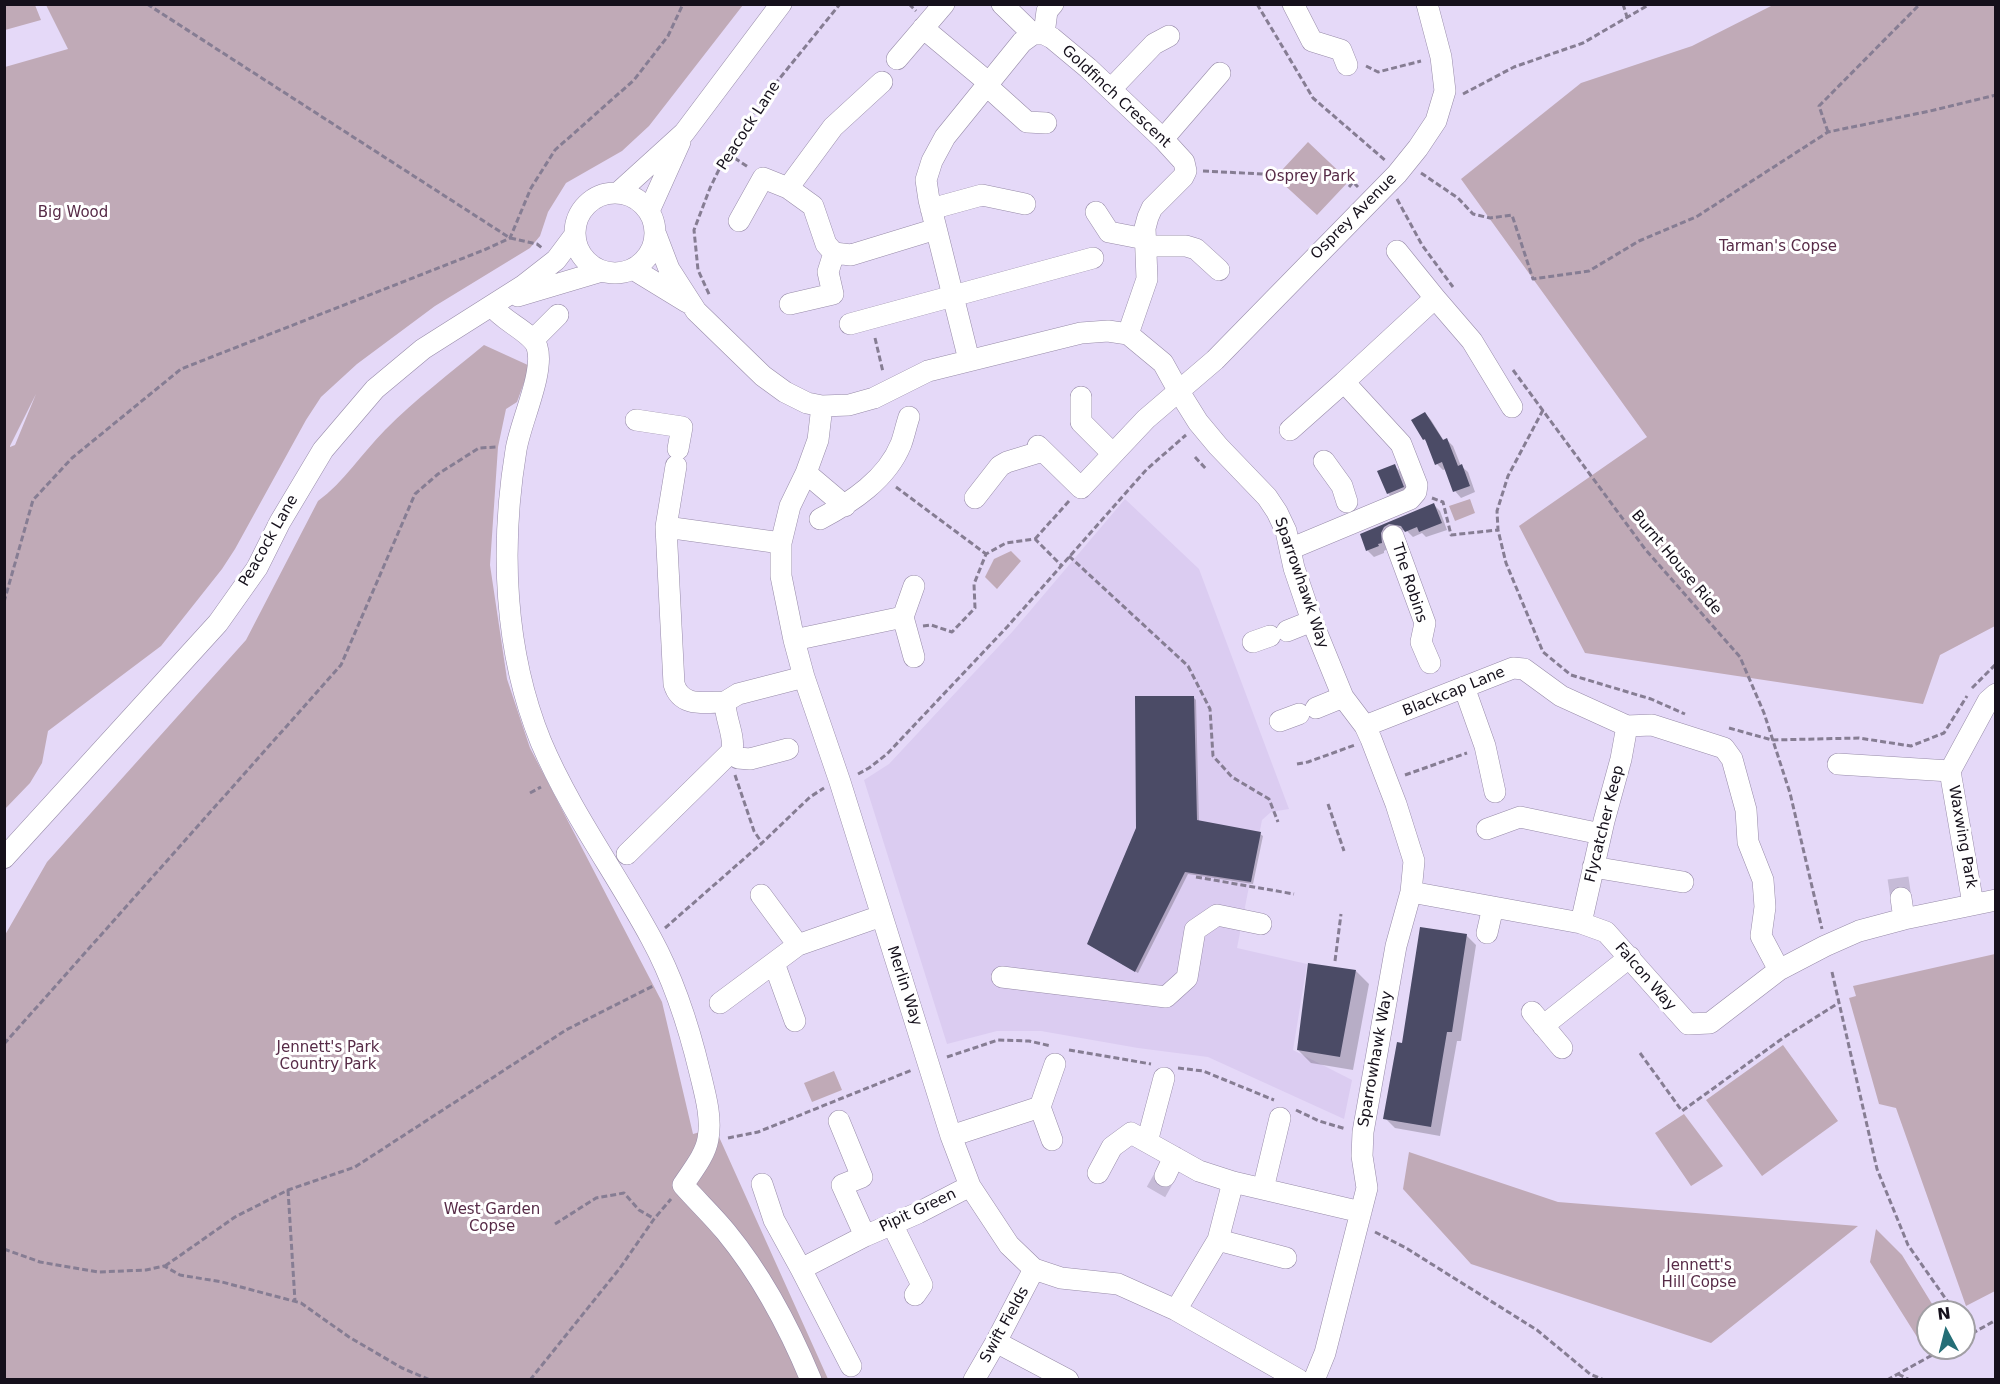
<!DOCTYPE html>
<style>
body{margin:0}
#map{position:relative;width:2000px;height:1384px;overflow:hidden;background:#e5d9f8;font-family:"DejaVu Sans",sans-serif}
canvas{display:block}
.frame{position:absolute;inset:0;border:6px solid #15101b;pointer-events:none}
.north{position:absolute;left:1916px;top:1300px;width:60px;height:60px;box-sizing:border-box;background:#fff;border:2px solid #a19fa4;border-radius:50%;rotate:353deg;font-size:16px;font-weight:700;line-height:24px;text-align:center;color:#15101b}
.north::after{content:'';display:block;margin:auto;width:21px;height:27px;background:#246e76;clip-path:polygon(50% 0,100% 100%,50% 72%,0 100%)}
</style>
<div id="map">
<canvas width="2000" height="1384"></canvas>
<div class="frame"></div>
<div class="north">N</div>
</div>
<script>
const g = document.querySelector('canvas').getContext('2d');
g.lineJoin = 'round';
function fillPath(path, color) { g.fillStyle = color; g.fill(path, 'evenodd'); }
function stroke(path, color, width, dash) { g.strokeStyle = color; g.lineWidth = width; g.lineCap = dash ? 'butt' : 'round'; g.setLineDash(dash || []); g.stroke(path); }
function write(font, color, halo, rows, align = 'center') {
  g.font = font + ' "DejaVu Sans",sans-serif'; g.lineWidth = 6; g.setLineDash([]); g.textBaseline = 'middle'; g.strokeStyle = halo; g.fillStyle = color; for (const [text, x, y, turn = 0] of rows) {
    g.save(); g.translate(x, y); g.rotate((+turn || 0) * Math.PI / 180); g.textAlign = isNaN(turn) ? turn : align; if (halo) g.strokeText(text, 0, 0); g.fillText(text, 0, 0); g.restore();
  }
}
fillPath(new Path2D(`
 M1125,499L1199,569L1289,809L1271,812L1262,820L1237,948L1307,964L1293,1050L1352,1080L1344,1119L1208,1057L1138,1048L1041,1031H997L947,1044L864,780L889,764L1013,631Z`), '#dbccf1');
fillPath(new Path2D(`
 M5,4L35,5L41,20L5,30Z
 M46,5H743L649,126L622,151L566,183L548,212L540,236L530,248L435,306L357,364L321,397L306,420L235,549L222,569L161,646L48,731L42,763L30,783L5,809V67L68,49ZM36,394L15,445L10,447V446Z
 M1773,5H1995V626L1940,655L1923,704L1585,653L1519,526L1647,437L1461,179L1581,83L1692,46Z
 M1308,142L1349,181L1317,215L1279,180L1282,170Z
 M484,345L530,366L517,402L506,409L498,447L490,565L507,679L530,748L662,1002L693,1134L715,1128L828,1379L5,1380V935L47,862L246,640L318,501C344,482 362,453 385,430C416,399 450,373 484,345Z
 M1470,499L1475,513L1455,521L1449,506Z
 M1011,551L1021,561L997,589L985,577L994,559Z
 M1995,954V1291L1966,1306L1896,1108L1879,1104L1849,998L1856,996L1853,986Z
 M1783,1045L1838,1121L1762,1176L1706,1100Z
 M834,1071L842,1090L812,1102L804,1083Z
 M1684,1114L1723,1166L1691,1186L1655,1133Z
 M1409,1152L1558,1202L1858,1226L1711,1343L1471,1264L1403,1189Z
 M1876,1229L1902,1255L1937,1312H1928V1345L1924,1348L1870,1262Z`), '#c0aab7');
fillPath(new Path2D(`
 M1425,413L1431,420L1444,441L1447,440L1453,446L1461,466L1468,472L1475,492L1461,498L1455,491L1446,469L1443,470L1437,464L1429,445L1424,439Z
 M1394,466L1401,472L1409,493L1394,500L1388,493Z
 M1434,505L1440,511L1447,530L1426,537L1422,533L1413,537L1407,531L1396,529L1387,549L1384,551V553L1374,557L1368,551L1361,535Z
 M1194,698L1196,700L1199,822L1260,834L1263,836L1253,884L1188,874L1138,973L1088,944Z
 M1466,935L1476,945L1461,1041H1457L1440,1136L1395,1128L1385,1118L1403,1045Z
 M1356,971L1369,984L1353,1070L1311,1063L1298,1050Z`), '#0003');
fillPath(new Path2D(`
 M1425,412L1443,440L1447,438L1458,466L1462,464L1470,486L1453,492L1442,462L1435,465L1425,439L1423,440L1411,420Z
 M1395,464L1404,487L1387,494L1377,471Z
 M1434,503L1442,523L1419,532L1417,527L1405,532L1401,526L1389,524L1384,527L1381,533L1382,543L1378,544L1379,546L1366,551L1360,534Z
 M1135,696H1194L1197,820L1261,832L1251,882L1185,872L1135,972L1087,944L1136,828Z
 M1420,927L1467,934L1452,1032H1447L1431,1127L1383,1119L1397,1042L1402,1043Z
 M1308,963L1356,970L1340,1057L1297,1050Z`), '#4b4b66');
stroke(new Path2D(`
 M1898,878L1901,898
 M1156,1192L1165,1176`), '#c6bbd7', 21, [21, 10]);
const minor = new Path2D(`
 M1002,4L1033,34
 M1293,4L1312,41L1341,50L1347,65
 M923,28L989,83
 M1044,34L1047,11L1053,4
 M897,59L944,4
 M987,86L1027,122L1046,123
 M1111,89L1154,44L1169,36
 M1163,139L1220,73
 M788,188L833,127L882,82
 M619,192L684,133L781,4
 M575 233a40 40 0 1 1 80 0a40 40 0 1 1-80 0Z
 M931,209L982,195L1025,204
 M649,211L680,142
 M1096,212L1109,232L1145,239
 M739,221L763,178L788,188L813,206L826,244L834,253L851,255L936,229
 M656,235L669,269L696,311L763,376L785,392L807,403L822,406L849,405L874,398L928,371L1081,333L1108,331L1128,334L1163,363L1178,390L1198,422L1218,446L1267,497L1277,512L1286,531L1294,568L1312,621L1343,697L1365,726L1371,739L1396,804L1414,861L1411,892L1396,946L1363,1132L1362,1156L1367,1188L1325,1353L1314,1380
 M1146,246H1186L1196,249L1219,270
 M1397,251L1435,298
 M633,269L687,302
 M518,296L602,271
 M790,304L833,294L828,272L834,253
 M492,306C502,321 532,332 537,347C545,372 520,423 516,450C500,547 504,651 541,742C570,811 616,873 651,938C674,980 689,1027 700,1073C705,1094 712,1117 708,1139C705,1156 692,1171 683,1185C697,1201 713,1216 726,1232C763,1277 789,1327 811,1380
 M850,324L1093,258
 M533,340L558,315
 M969,360L929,200L926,180L932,161L945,137L1022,42L1033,34H1044L1052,38L1088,68L1163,139L1184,162L1186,171L1183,177L1152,208L1148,217L1145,228L1147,279L1128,334
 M1081,397V422L1113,454
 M822,406L818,440L806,473L790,506L781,543V576L794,640L804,677L840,782L951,1136L970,1186L1009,1245L1034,1269L1061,1278L1118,1284L1176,1310L1299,1380
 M636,420L682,427L678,449
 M1290,430L1344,382
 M1038,446L1081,488L1146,419L1215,360L1397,174L1418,148L1436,121L1445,91L1441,57L1427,4
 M1324,461L1342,486L1347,502
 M676,466L666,527L674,684C681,708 705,702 725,702
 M806,473L845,506
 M975,498L1000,466L1007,462L1043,451
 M820,519C852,502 887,479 901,444C904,436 906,426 909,417
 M666,527L781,543
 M1393,536L1425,623L1421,642L1430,663
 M1290,549L1410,499L1416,492L1417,485L1401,444L1344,382L1435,298L1472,341L1512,407
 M903,617L914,657
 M1287,631L1312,621
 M794,640L903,617L914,586
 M1253,642L1270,636
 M1464,687L1485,746L1495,792
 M1316,708L1343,697
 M1280,721L1299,714
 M1365,726L1513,668L1524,669L1561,696L1627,726L1652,725L1724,748L1732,759L1746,810L1748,842L1763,880L1765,907L1761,936L1779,970
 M732,751L738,758L750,759L788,749
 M1838,764L1950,771
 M1487,829L1520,817L1601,834
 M627,854L732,751C735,735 725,719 725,702L738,694L804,677
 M4,858L218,623L257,568L280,522L323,450L375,389L423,349L524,285L556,260L574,236
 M1593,867L1683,882
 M1411,892L1581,923L1606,932L1688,1024L1710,1023L1779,970L1825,946L1859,931L1904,919L1996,900
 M761,895L798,945
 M1901,898L1904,919
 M1973,904L1950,771L1988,701L1996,694
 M1581,923L1604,821L1621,759L1627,726
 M1487,933L1493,907
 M774,963L795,1021
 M1002,977L1166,997L1187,978L1195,930L1217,915L1261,924
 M720,1003L798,945L881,916
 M1532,1012L1562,1048
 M1543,1026L1630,957
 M839,1121L862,1177L842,1185L865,1236
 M951,1136L1040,1107
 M1052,1140L1040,1107L1055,1064
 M1147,1142L1164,1078
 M1098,1173L1112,1147L1131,1133L1199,1171L1233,1182L1361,1212
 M1165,1176L1174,1157
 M762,1184L774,1220L801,1269
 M1263,1189L1280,1118
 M892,1224L922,1285L915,1295
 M1218,1240L1286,1258
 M1176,1310L1218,1240L1233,1182
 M996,1342L1068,1380
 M851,1366L801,1269L865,1236L918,1213L970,1186
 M974,1380L996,1342L1034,1269`);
stroke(minor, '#978ba8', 22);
stroke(new Path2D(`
 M147,4L510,238L537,244L542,248
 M909,4L916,11
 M1257,4L1313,98L1386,161
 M1623,4L1627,17
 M1366,66L1378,72L1421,61
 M1463,94L1514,67L1583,43L1650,4
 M1828,132L1819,106L1920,4
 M727,153L748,167
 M1203,171L1282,175
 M1421,173L1458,198L1473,214L1490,218L1512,215L1533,279L1589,271L1639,241L1696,217L1828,132L1930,111L1996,95
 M1349,187L1353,182L1358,187
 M1397,199L1422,245L1453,287
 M709,294L698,270L694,230L710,188L727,153L771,89L840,4
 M875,338L883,372
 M1513,370L1645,549L1740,657L1764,713L1790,793L1822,929
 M1543,410L1508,476L1497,511L1498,530L1506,563L1543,652L1571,675L1651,699L1685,714
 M1195,457L1207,470
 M896,487L986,554
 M1432,498L1443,502L1451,535L1497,530
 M1035,539L1069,501
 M1069,556L1188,666L1210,709L1213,756L1232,777L1269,799L1278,822
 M4,602L33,500L72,458L181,369L484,250L510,238L531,188L555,150L634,80L668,36L683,4
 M923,626L931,625L952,632L975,608L974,584L986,554L1006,543L1035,539L1061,565
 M1972,688L1996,664
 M1729,728L1772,740L1859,738L1911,746L1944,733L1967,696
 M1297,764L1308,762L1355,745
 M858,774L869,768L887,754L1008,626L1147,469L1186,435
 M735,775L754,831L762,843
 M1405,775L1467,753
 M530,793L541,787
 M1328,804L1344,851
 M1196,877L1294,894
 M665,928L762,843L810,797L824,788
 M1335,961L1341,914
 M1832,972L1877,1169L1908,1245L1955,1312
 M4,1044L341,665L415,494L438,474L479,448L497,447
 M1069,1050L1151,1064
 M1640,1053L1682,1111L1783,1038L1840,1002
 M947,1057L998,1040L1029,1041L1051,1046
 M1178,1068L1203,1071L1274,1100
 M1296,1110L1319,1121L1346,1129
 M728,1138L758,1132L912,1070
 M288,1190L295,1301
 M555,1224L596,1198L624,1193L639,1210L653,1218
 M1375,1232L1406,1248L1537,1330L1590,1374L1604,1380
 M4,1249L40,1262L98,1272L146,1270L164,1266L180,1275L222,1282L301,1303L349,1337L402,1368L430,1380
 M165,1266L235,1217L288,1190L355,1167L566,1030L653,986
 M1964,1324L1971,1334
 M1964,1338L1996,1320
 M1898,1374L1910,1380
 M530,1380L620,1268L654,1219L671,1199
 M1887,1380L1945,1348`), '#867d93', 3, [6, 3]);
stroke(minor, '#fff', 21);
write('15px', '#15101b', '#fff', [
 ["Goldfinch Crescent",1116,97,43],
 ["Peacock Lane",749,126,-57],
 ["Osprey Avenue",1354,217,-45],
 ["Peacock Lane",269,541,-60],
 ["Burnt House Ride",1676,563,50],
 ["Sparrowhawk Way",1301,583,71],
 ["The Robins",1409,583,72],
 ["Blackcap Lane",1454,692,-22],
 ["Flycatcher Keep",1605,824,-76],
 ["Waxwing Park",1962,837,80],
 ["Falcon Way",1645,977,49],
 ["Merlin Way",904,986,72],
 ["Sparrowhawk Way",1376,1059,-80],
 ["Pipit Green",918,1211,-25],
 ["Swift Fields",1005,1325,-61]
]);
write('15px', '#572b47', '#fff', [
 ["Osprey Park",1310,177],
 ["Big Wood",73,213],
 ["Tarman's Copse",1778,247],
 ["Jennett's Park",328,1048],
 ["Country Park",328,1065],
 ["West Garden",492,1210],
 ["Copse",492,1227],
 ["Jennett's",1699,1266],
 ["Hill Copse",1699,1283]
]);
</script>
